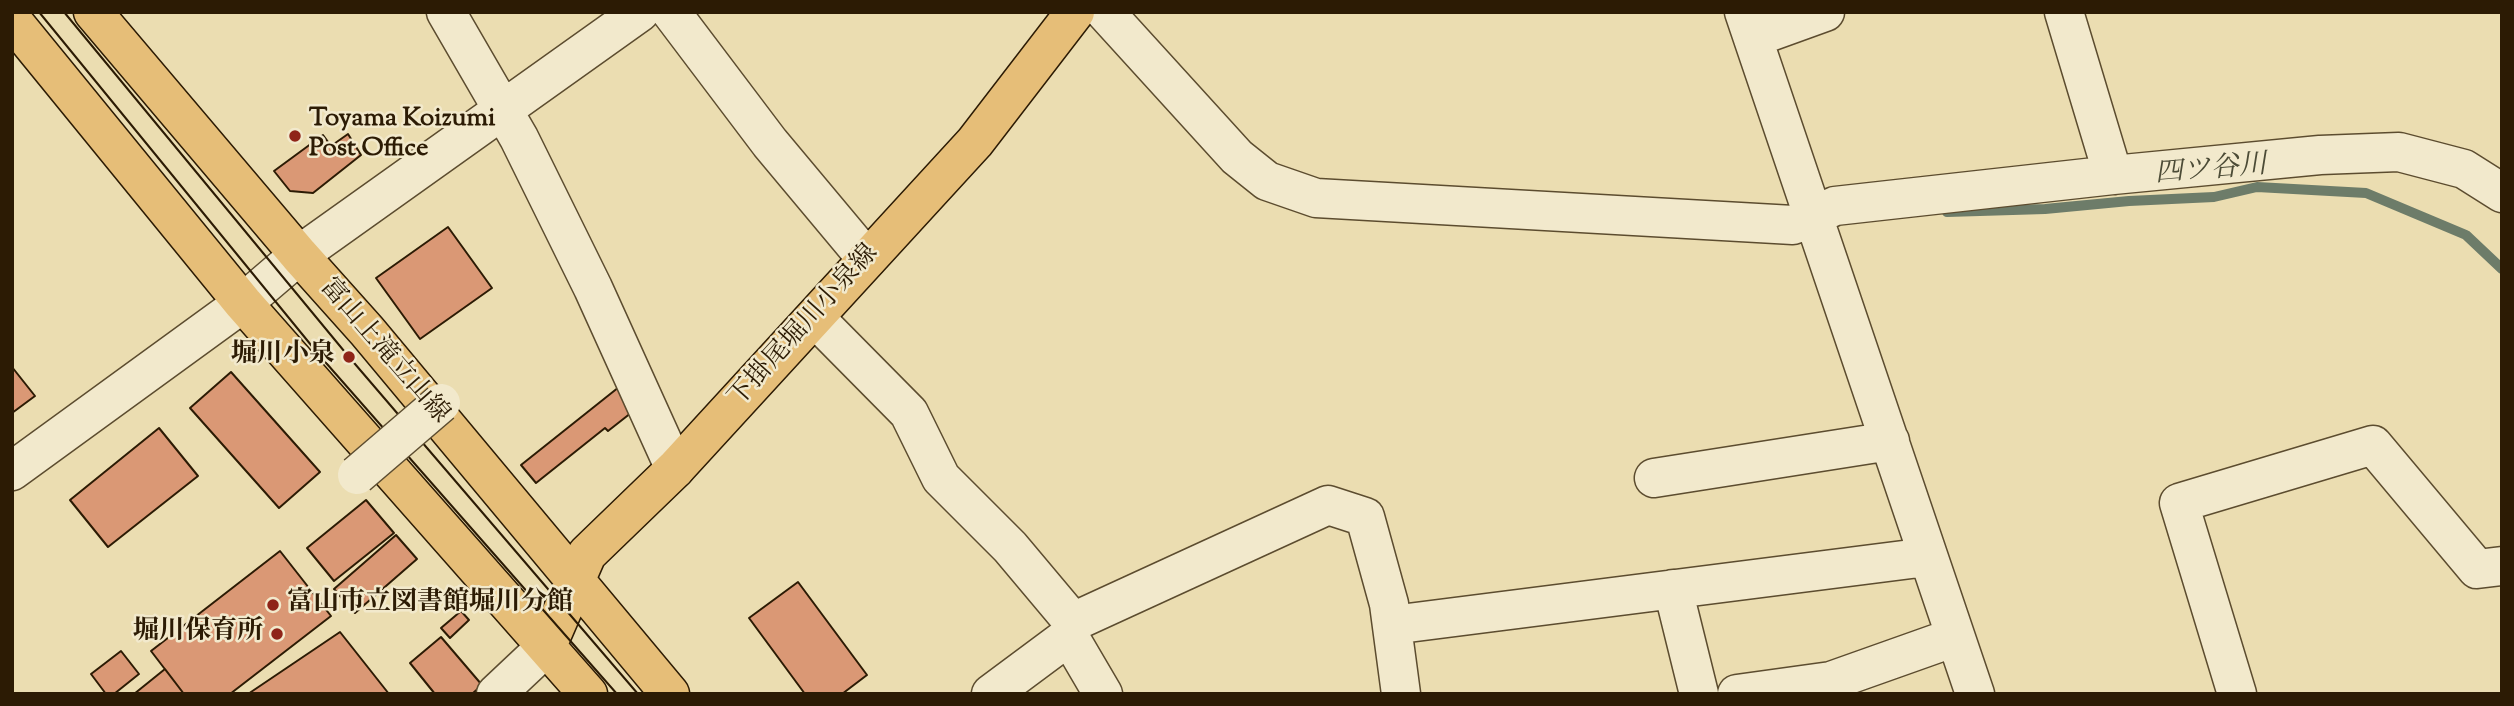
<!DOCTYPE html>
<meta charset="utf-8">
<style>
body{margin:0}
#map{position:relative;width:2514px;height:706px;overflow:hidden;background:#ebddb1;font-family:"Sorts Mill Goudy",serif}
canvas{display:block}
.frame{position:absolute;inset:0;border:14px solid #2c1b04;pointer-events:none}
</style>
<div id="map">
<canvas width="2514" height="706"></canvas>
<div class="frame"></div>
</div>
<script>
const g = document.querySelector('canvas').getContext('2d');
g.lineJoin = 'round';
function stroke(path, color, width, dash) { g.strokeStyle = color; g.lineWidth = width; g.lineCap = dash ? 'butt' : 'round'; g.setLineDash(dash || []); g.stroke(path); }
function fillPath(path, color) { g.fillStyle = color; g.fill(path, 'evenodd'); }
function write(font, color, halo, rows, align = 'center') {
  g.font = font + ' "Sorts Mill Goudy","Noto Serif JP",serif'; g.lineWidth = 5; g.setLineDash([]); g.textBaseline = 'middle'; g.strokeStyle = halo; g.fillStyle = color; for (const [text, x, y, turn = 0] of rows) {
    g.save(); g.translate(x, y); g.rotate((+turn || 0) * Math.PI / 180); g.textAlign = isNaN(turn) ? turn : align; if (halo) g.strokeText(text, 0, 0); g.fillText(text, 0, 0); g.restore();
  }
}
stroke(new Path2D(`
 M1947,212L2045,209L2129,201L2214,197L2257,187L2366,193L2466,235L2502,269`), '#6d7c69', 10);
const building = new Path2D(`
 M348,134L361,155L313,193L290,191L274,171L323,135L331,146Z
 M448,227L492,288L420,339L376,278Z
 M12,367L35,396L12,413Z
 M231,372L320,472L279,508L190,408Z
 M619,387L636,409L608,431L605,428L536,483L521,465Z
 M159,428L198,476L108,547L70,500Z
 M366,500L394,533L334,581L307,548Z
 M396,535L417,559L355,613L334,589Z
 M280,551L331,616L230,694H184L151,651Z
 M798,582L867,675L842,694H805L749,618Z
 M461,611L469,620L450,638L441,628Z
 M340,632L389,694H248Z
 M441,637L482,685L472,694H435L410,663Z
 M121,651L139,674L114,694H106L91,674Z
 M165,669L184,694H134Z`);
fillPath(building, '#da9875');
stroke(building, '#2c1b04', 2);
const minor = new Path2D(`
 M446,12L519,138L593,288L675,469
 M671,12L770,143L867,259
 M1105,12L1237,157L1267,181L1316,198L1793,225L1835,206L2113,175L2320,155L2399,152L2464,169L2502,193
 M1744,12L1975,694
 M2064,12L2113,175
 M1753,38L1825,12
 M815,318L909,413L941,478L1010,547L1073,622
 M12,471L243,303L299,255L640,12
 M1654,478L1890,441
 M1673,589L1699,694
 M1392,625L1927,557
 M1069,636L1103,694
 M496,694L547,646
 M991,694L1069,636L1073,622L1328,505L1365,517L1389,604L1401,694
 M1737,694L1831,681L1955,637
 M2237,694L2179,503L2373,445L2477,569L2502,566`);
const major = new Path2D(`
 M93,12L299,255L367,331L670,694
 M12,20L243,303L588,694
 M547,646L587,554L675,469L975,142L1075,12`);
stroke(minor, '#5c4c2f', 41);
stroke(major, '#2c1b04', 41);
stroke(minor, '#f2e9cc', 38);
stroke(major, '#e6be78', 38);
stroke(new Path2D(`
 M39,12L320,356L617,694
 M64,12L349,357L638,694`), '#2c1b04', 2);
const minorBridge = new Path2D(`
 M357,475L441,403`);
stroke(minorBridge, '#5c4c2f', 41, []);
stroke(minorBridge, '#f2e9cc', 38);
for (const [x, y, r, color] of [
 [295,136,7,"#8f2418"],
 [349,357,7,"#8f2418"],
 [273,605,7,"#8f2418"],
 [277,634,7,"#8f2418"]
]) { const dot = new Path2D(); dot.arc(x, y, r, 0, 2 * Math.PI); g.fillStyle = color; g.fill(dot); stroke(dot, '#f2e9cc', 2.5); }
write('bold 26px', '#2c1b04', '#f2e9cc', [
 ["Toyama Koizumi",309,121],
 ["Post Office",309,151],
 ["堀川小泉",335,357,"right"],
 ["富山市立図書館堀川分館",287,605],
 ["堀川保育所",263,634,"right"]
], 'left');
write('26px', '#2c1b04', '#f2e9cc', [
 ["下掛尾堀川小泉線",805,327,-48],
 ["富山上滝立山線",383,352,49]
]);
write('italic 28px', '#4c4b36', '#f2e9cc', [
 ["四ツ谷川",2211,172,-5]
]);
</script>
